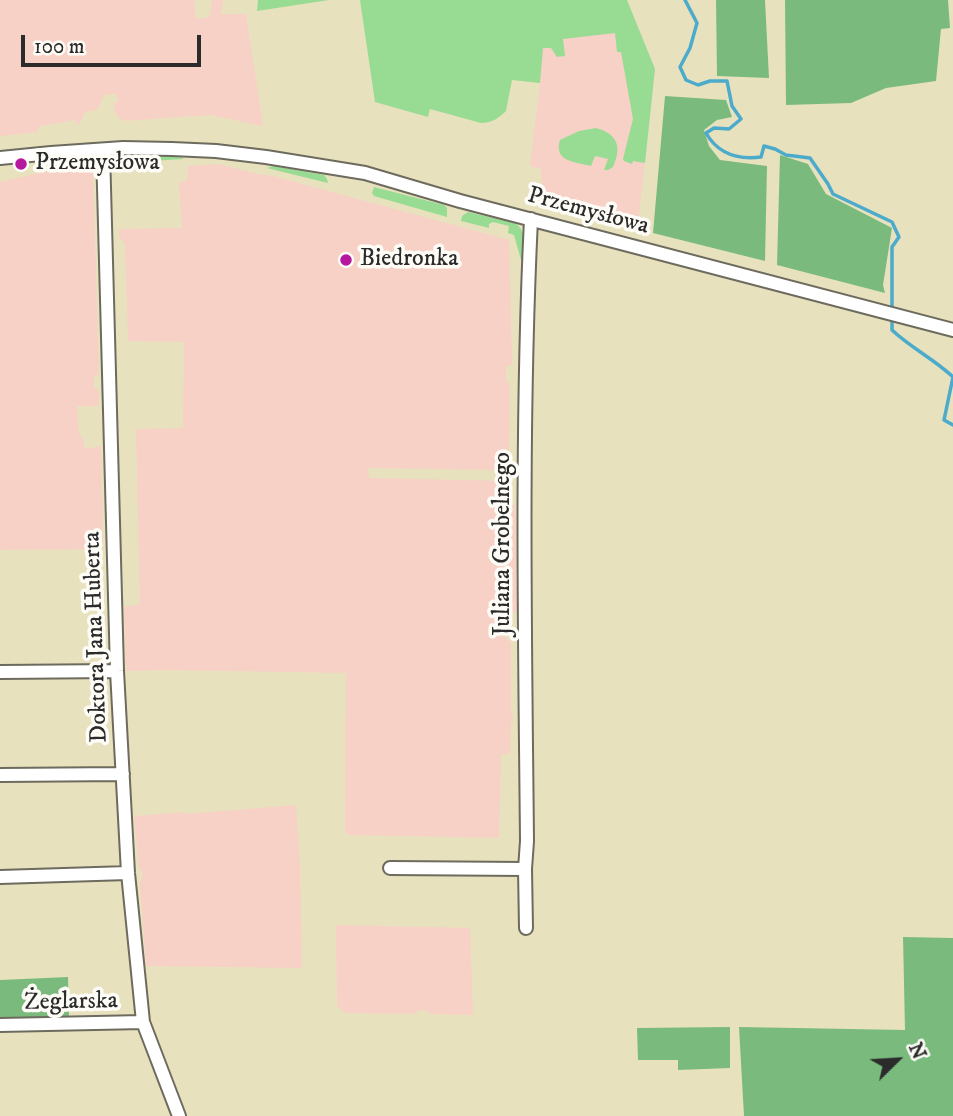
<!DOCTYPE html>
<meta charset="utf-8">
<style>
body{margin:0}
#map{position:relative;width:953px;height:1116px;overflow:hidden;background:#e8e1be;font-family:"IM FELL DW Pica",serif}
canvas{display:block}
.north{position:absolute;left:862px;top:1025px;width:70px;height:70px;-webkit-text-stroke:5px #fdfcf7;paint-order:stroke;rotate:66deg;font-size:19px;font-weight:700;line-height:28px;text-align:center;color:#2b2b2b}
.north::after{content:'';display:block;margin:auto;width:24px;height:32px;background:#2b2b2b;clip-path:polygon(50% 0,100% 100%,50% 72%,0 100%)}
.scale{position:absolute;left:21px;top:35px;width:180px;height:32px;box-sizing:border-box;border:4px solid #2b2b2b;border-top:0;padding-left:9px;font-size:21px;line-height:24px;white-space:nowrap;color:#2b2b2b;-webkit-text-stroke:5px #fdfcf7;paint-order:stroke}
</style>
<div id="map">
<canvas width="953" height="1116"></canvas>
<div class="north">N</div>
<div class="scale">100 m</div>
</div>
<script>
const g = document.querySelector('canvas').getContext('2d');
g.lineJoin = 'round';
function fillPath(path, color) { g.fillStyle = color; g.fill(path, 'evenodd'); }
function stroke(path, color, width, dash) { g.strokeStyle = color; g.lineWidth = width; g.lineCap = dash ? 'butt' : 'round'; g.setLineDash(dash || []); g.stroke(path); }
function write(font, color, halo, rows, align = 'center') {
  g.font = font + ' "IM FELL DW Pica",serif'; g.lineWidth = 7; g.setLineDash([]); g.textBaseline = 'middle'; g.strokeStyle = halo; g.fillStyle = color; for (const [text, x, y, turn = 0] of rows) {
    g.save(); g.translate(x, y); g.rotate((+turn || 0) * Math.PI / 180); g.textAlign = isNaN(turn) ? turn : align; if (halo) g.strokeText(text, 0, 0); g.fillText(text, 0, 0); g.restore();
  }
}
fillPath(new Path2D(`
 M0,0H194L196,19L210,17L212,0H223L221,14H246L263,126L210,115L125,121L119,118L115,112L114,104L113,103L118,102L116,94L104,95L97,110L85,112L80,124H76L75,120L40,126L37,132L0,136Z
 M546,0H627L655,69L638,224L617,219L615,215L605,212L599,218L542,203L541,169L530,166L540,83Z
 M218,164L258,174L273,176L509,240L512,364L506,367V381L510,384L509,452L500,459L501,470L368,468L369,478L507,481L508,503L515,504L517,610L502,621V635L511,642V714L513,715V721L511,722L510,754H501L499,838L350,835L345,832L346,673L166,670L126,671L124,607L140,604L136,429L183,428L184,342L128,341L125,243L119,238V229L182,228L179,182L187,181L188,166Z
 M56,169H93L99,375H94V387L99,391V406H77L79,435L83,438L84,449L101,446L103,549L0,550V182Z
 M296,805L300,864L302,968L146,966L140,885L143,873L139,869L134,816L185,812L186,814Z
 M336,925L470,928L473,1015L432,1014L423,1009L413,1014L345,1013L337,1006Z`), '#f7d1c6');
fillPath(new Path2D(`
 M258,0H329L257,11Z
 M360,0H627L655,69L645,163L633,161L632,164L624,161L623,159L633,119L621,52H617L615,33L563,39L565,56L557,57L551,48H543L540,83L512,80L506,111C499,118 492,123 481,123L430,109L428,117L375,102Z
 M596,128C618,134 622,147 613,167L608,170H604L608,159L595,156L591,166C576,162 553,162 560,140L579,131Z
 M131,156H170L183,158V159L136,162Z
 M273,166L324,175L327,179L328,183L267,168Z
 M374,187L444,205L447,208V217L374,196L372,193Z
 M468,212L515,223C519,226 522,229 523,235V267L514,235L508,233L509,226L493,222L489,224V228L461,221L462,216Z`), '#98db93');
fillPath(new Path2D(`
 M716,0H765L769,78L717,76Z
 M785,0H948L950,28L941,29L936,81L886,88L851,103L786,105Z
 M665,96L726,100L732,117L717,120L704,130L709,146L720,160L767,166L765,261L653,233Z
 M780,155L808,164L826,194L892,228L883,285L885,293L777,265Z
 M903,937L953,938V1116H744L739,1027L905,1030Z
 M68,977L69,1017L0,1019V980Z
 M730,1027V1068L678,1070V1060H638L637,1028Z`), '#7abb7d');
stroke(new Path2D(`
 M685,0L697,23L690,48L680,67L686,80L698,85L710,81H727L732,106L741,119L729,129L714,128L706,133C718,154 737,160 761,157L764,146L775,149L786,155L810,158L828,184L833,194L892,222L899,237L892,247V330C911,348 934,359 953,377L944,420L953,425`), '#4cabcb', 3.5);
const minor = new Path2D(`
 M103,150L117,671L128,873L143,1022L179,1116
 M0,158L51,153L123,148L172,149L216,151L266,157L365,173L460,201L953,330
 M0,672L117,671
 M0,775L123,774
 M390,868L525,869
 M0,877L128,873
 M526,928L525,869L527,841C525,634 521,426 531,219
 M0,1025L143,1022`);
stroke(minor, '#6d6b5e', 16);
stroke(minor, '#fff', 12);
for (const [x, y, r, color] of [
 [21,164,7,"#b5179e"],
 [346,260,7,"#b5179e"]
]) { const dot = new Path2D(); dot.arc(x, y, r, 0, 2 * Math.PI); g.fillStyle = color; g.fill(dot); stroke(dot, '#fdfcf7', 2.5); }
write('24px', '#2b2b2b', '#fdfcf7', [
 ["Przemysłowa",35,164],
 ["Biedronka",360,260]
], 'left');
write('24px', '#2b2b2b', '#fdfcf7', [
 ["Przemysłowa",588,212,15],
 ["Juliana Grobelnego",504,544,-90],
 ["Doktora Jana Huberta",97,637,-92],
 ["Żeglarska",71,1003,-1]
]);
</script>
